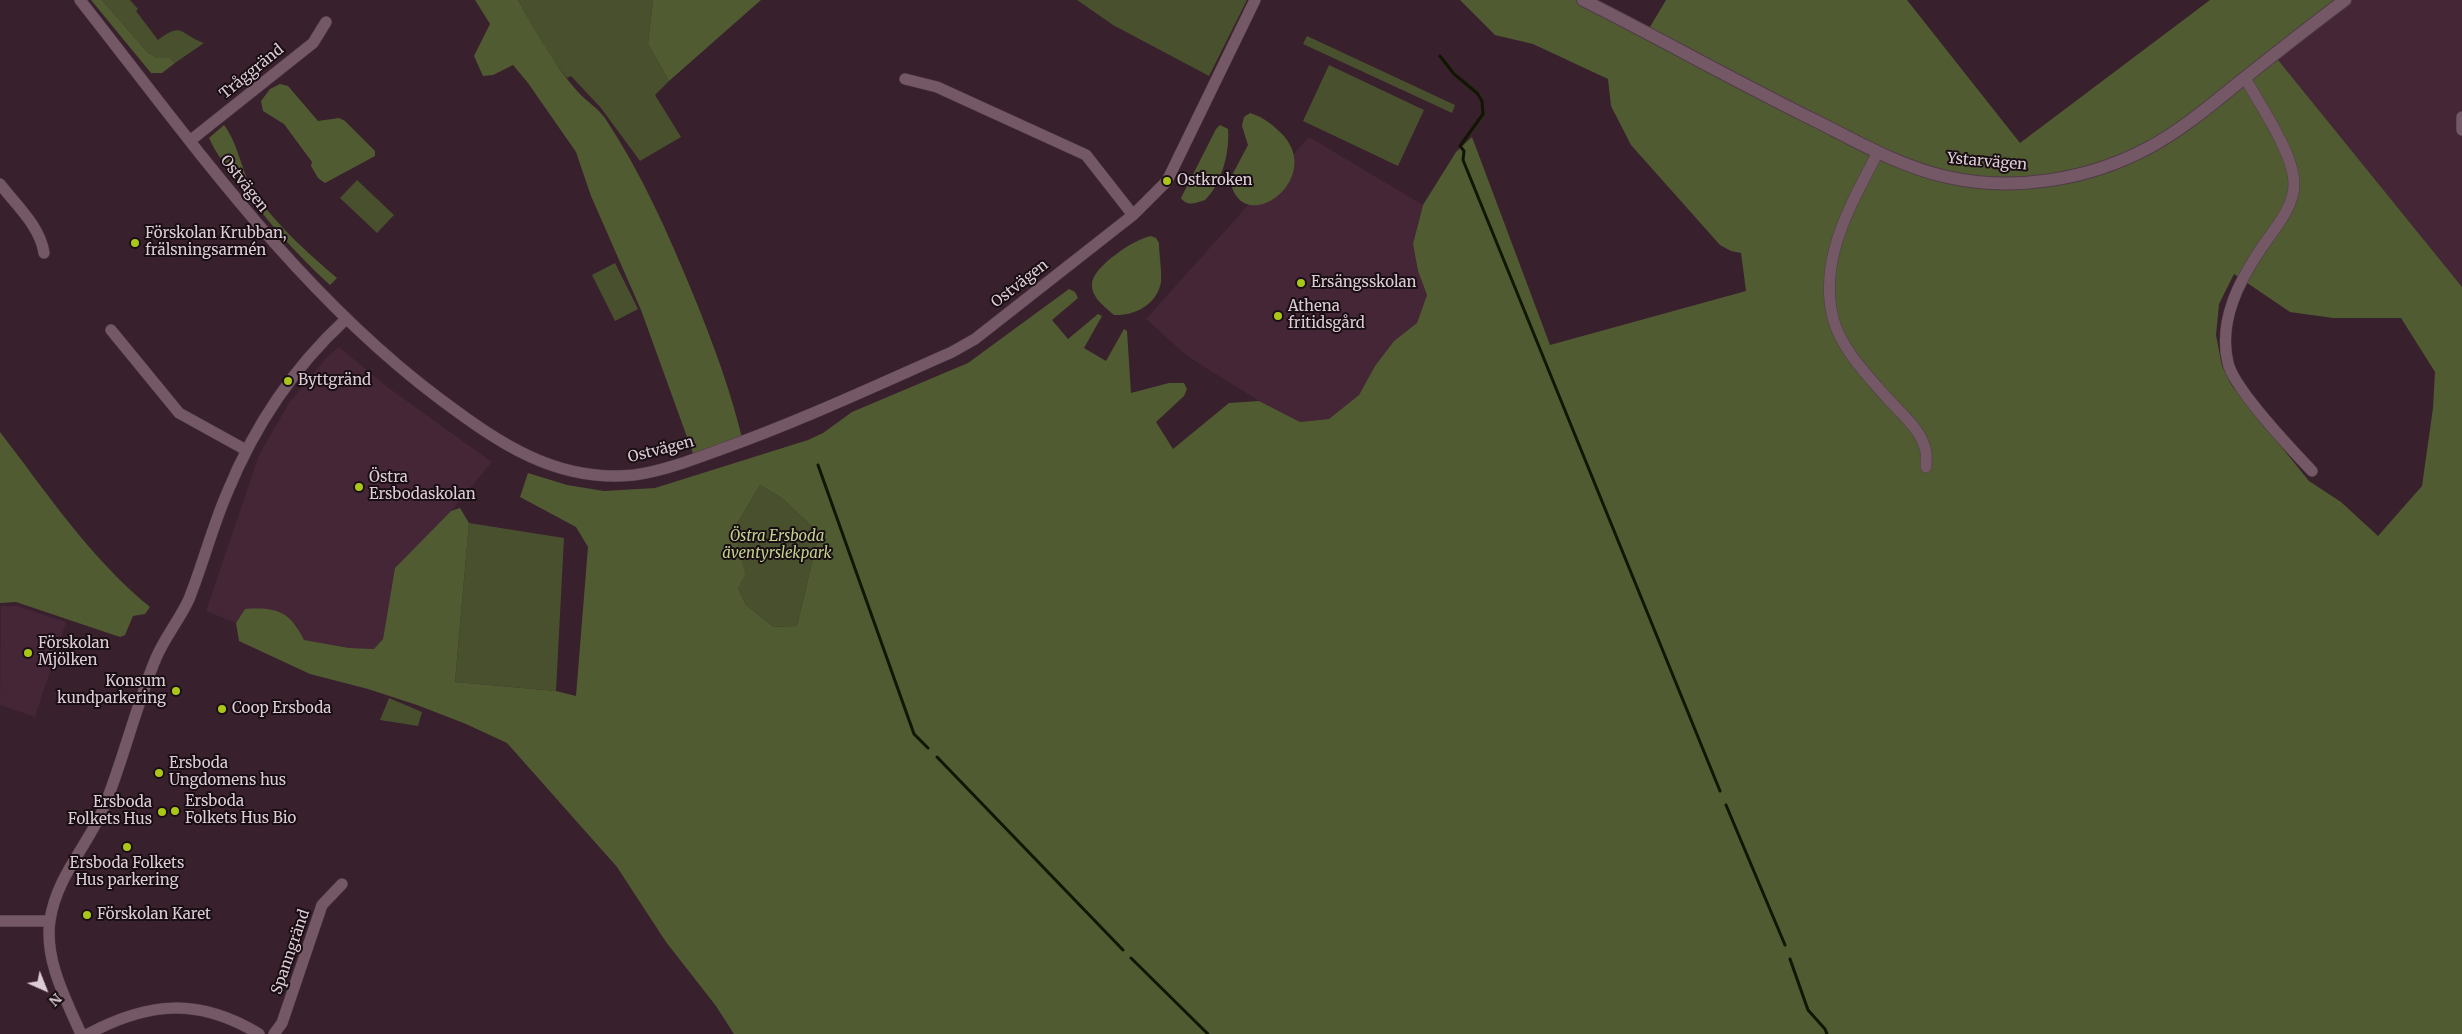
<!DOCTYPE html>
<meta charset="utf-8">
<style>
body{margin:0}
#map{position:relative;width:2462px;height:1034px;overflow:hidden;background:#38202d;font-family:Merriweather,serif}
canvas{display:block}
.north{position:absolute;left:20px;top:964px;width:50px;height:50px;-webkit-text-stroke:4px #190e13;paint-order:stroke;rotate:136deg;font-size:14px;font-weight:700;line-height:20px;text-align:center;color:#ddccd4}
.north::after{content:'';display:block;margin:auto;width:18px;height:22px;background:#ddccd4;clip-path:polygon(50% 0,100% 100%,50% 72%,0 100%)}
</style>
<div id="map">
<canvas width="2462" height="1034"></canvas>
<div class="north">N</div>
</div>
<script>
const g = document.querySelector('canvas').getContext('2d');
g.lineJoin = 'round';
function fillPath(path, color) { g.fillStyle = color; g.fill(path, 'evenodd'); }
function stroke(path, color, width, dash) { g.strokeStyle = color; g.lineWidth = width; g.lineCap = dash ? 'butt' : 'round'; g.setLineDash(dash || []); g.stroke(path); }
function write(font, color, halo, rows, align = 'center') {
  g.font = font + ' Merriweather,serif'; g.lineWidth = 4; g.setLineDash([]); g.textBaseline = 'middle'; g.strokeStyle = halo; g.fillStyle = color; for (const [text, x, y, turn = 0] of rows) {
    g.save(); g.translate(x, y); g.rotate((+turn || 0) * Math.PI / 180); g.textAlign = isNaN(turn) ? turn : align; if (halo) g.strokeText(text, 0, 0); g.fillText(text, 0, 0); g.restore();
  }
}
fillPath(new Path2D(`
 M2352,0H2462V287L2277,59Z
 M1309,137L1423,205L1413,244L1418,271L1427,295L1417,323L1394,341L1375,366L1359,395L1329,419L1300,422L1259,401L1187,356L1146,319Z
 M339,347L386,386L492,462L451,511L395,568L383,639L374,649L349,648L303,640L296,624L245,609L236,623L206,611L259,455L289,403L327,357Z
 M1,606H17L66,622L35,717L0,705Z`), '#452637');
fillPath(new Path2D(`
 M102,0H130L138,9L136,11L158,40C183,21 179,34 204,43L175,63L170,58H157L148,53Z
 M518,0H653L648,44L669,81L655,95L681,137L640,161L601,108L571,76L567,78L548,54Z
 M1077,0H1247L1209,76L1113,25Z
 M1307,36L1455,105L1452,113L1303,44Z
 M1329,65L1424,110L1398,166L1303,121Z
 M357,180L394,215L377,233L340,198Z
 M615,263L638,309L615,321L592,275Z
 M760,485L783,499L819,533L797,626L774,627L746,605L738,588L734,529Z
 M469,523L564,538L556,691L455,682Z
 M389,698L422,712L418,726L380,720Z`), '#48502e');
fillPath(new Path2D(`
 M91,0H102L148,53L157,58H170L175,63L162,73H151Z
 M475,0H518C536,32 553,64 578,92C586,101 598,108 605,118C642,174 668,233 693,294C713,343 731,391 743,442L695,459L641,310L591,196L576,152L528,83L513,65L493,75L483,76L474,56L490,24Z
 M653,0H761L669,81L648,44Z
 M1460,0H1583L1647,32L1666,0H1907L2020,143L2210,0H2345L2274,55L2462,287V1034H734L716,1006L666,942L617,867L507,743L466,724L417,705L368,689L310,674L239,641L236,623L245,609C276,607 290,611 304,640L349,648L374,649L383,639L395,568L451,511L460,508L469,523L455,682L556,691L576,696L588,547L576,527L520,497L528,473L567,485L604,491L655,488L808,440L823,433L852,412L968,363L1069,289L1075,292L1078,298L1052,320L1068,339L1098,314L1102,316L1084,348L1106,361L1124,329L1127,331L1131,393L1169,383H1184L1187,389L1184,396L1156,422L1173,449L1229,403L1259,401L1300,422L1329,419L1359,395L1375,366L1394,341L1417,323L1427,295L1418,271L1413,244L1423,205L1456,152L1472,137L1550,345L1746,291L1741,253L1731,251L1720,245L1631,145L1611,106L1608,79L1533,44L1495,35ZM2234,274L2290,312L2333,318H2401L2435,372L2433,408L2422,486L2378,536L2341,502L2309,481L2232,386L2222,366L2216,335L2219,304ZM760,485L783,499L819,533L797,626L774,627L746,605L738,588L745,574L734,529Z
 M280,84L288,86L318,121L339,118L345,121L375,151V156L325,183L318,178L311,166L312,162L284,124L263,111L261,101L270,89Z
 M1250,113C1263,117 1272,124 1282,134C1326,180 1240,241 1230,179L1248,145L1242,126L1244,117Z
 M224,125C239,145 241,171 254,192C273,222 310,255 337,278L330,285C295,253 265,219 237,180C227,167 216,154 209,138Z
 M1220,125L1228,129C1230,151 1222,184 1205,200C1196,203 1187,207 1181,198L1216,129Z
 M1151,236L1156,238L1159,243C1159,255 1162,270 1161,282C1157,305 1134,316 1114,315C1105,307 1091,297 1092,284C1092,267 1136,238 1151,236Z
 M0,432C47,493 90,558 150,607L145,614L133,616L125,635L120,637L16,602L0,603Z`), '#515b32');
stroke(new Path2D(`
 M1440,56L1454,74L1477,93L1482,101L1483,114L1460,146L1464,151L1463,160L1720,791
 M818,465L914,734L928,748
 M937,757L1123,950
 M1726,805L1785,945
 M1131,958L1208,1034
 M1790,959L1808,1010L1825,1029L1827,1034`), '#111600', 3);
const minor = new Path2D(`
 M80,0C191,141 295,290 440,399C499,443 556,483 634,475C663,471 692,460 719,450C798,422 875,386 952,352L975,339L1133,215L1167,181L1255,0
 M2245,78C2260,105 2294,154 2294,184C2294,207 2275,228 2262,247C2239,281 2218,321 2228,363C2234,389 2292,450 2312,471
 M905,79L937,87L1086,155L1133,215
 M2462,117V130
 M191,140L313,43L326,22
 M1878,152C1852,203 1818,258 1833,318C1841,349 1868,376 1888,399C1901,413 1920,429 1925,448C1927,453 1926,461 1926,467
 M0,184C16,205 40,226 44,253
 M111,330L179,413L246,450
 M0,921H50
 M81,1034C66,1000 44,959 50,920C57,875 88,846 105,805C124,757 136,706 156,658C165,637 180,619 189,599C203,564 212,528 227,493C254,427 292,369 345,320
 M88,1034C148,1002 198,997 259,1034
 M274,1034L282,1023L322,905L342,884`);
const tertiary = new Path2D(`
 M1583,0C1663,40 1740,84 1820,123C1861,144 1902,167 1947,177C2014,192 2088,180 2148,148C2182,130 2212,104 2242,80C2276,53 2310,26 2345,0`);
stroke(minor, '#503c47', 12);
stroke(tertiary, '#503c47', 14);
stroke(minor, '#755866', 11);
stroke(tertiary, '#755866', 12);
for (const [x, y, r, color] of [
 [1167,181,5,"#aac718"],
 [135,243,5,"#aac718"],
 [1301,283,5,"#aac718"],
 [1278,316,5,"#aac718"],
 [288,381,5,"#aac718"],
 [359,487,5,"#aac718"],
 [28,653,5,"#aac718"],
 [176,691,5,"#aac718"],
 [222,709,5,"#aac718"],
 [159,773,5,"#aac718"],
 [175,811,5,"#aac718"],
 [162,812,5,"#aac718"],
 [127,847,5,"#aac718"],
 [87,915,5,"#aac718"]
]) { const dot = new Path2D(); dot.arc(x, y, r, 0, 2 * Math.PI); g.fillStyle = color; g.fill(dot); stroke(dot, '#190e13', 2); }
write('15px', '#ddccd4', '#190e13', [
 ["Tråggränd",252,72,-39],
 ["Ystarvägen",1987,162,5],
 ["Ostvägen",244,184,52],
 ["Ostvägen",1020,284,-38],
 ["Ostvägen",661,450,-14],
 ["Spanngränd",291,952,-71]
]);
write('15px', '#ddccd4', '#190e13', [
 ["Ostkroken",1177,181],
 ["Förskolan Krubban,",145,234],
 ["frälsningsarmén",145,251],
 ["Ersängsskolan",1311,283],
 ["Athena",1288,307],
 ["fritidsgård",1288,324],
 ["Byttgränd",298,381],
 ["Östra",369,478],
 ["Ersbodaskolan",369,495],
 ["Förskolan",38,644],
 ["Mjölken",38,661],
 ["Konsum",166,682,"right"],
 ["kundparkering",166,699,"right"],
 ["Coop Ersboda",232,709],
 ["Ersboda",169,764],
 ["Ungdomens hus",169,781],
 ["Ersboda",185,802],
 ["Folkets Hus Bio",185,819],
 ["Ersboda",152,803,"right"],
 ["Folkets Hus",152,820,"right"],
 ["Ersboda Folkets",127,864,"center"],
 ["Hus parkering",127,881,"center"],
 ["Förskolan Karet",97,915]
], 'left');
write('italic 15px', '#c1d28d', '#190e13', [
 ["Östra Ersboda",777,537],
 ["äventyrslekpark",777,554]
]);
</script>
